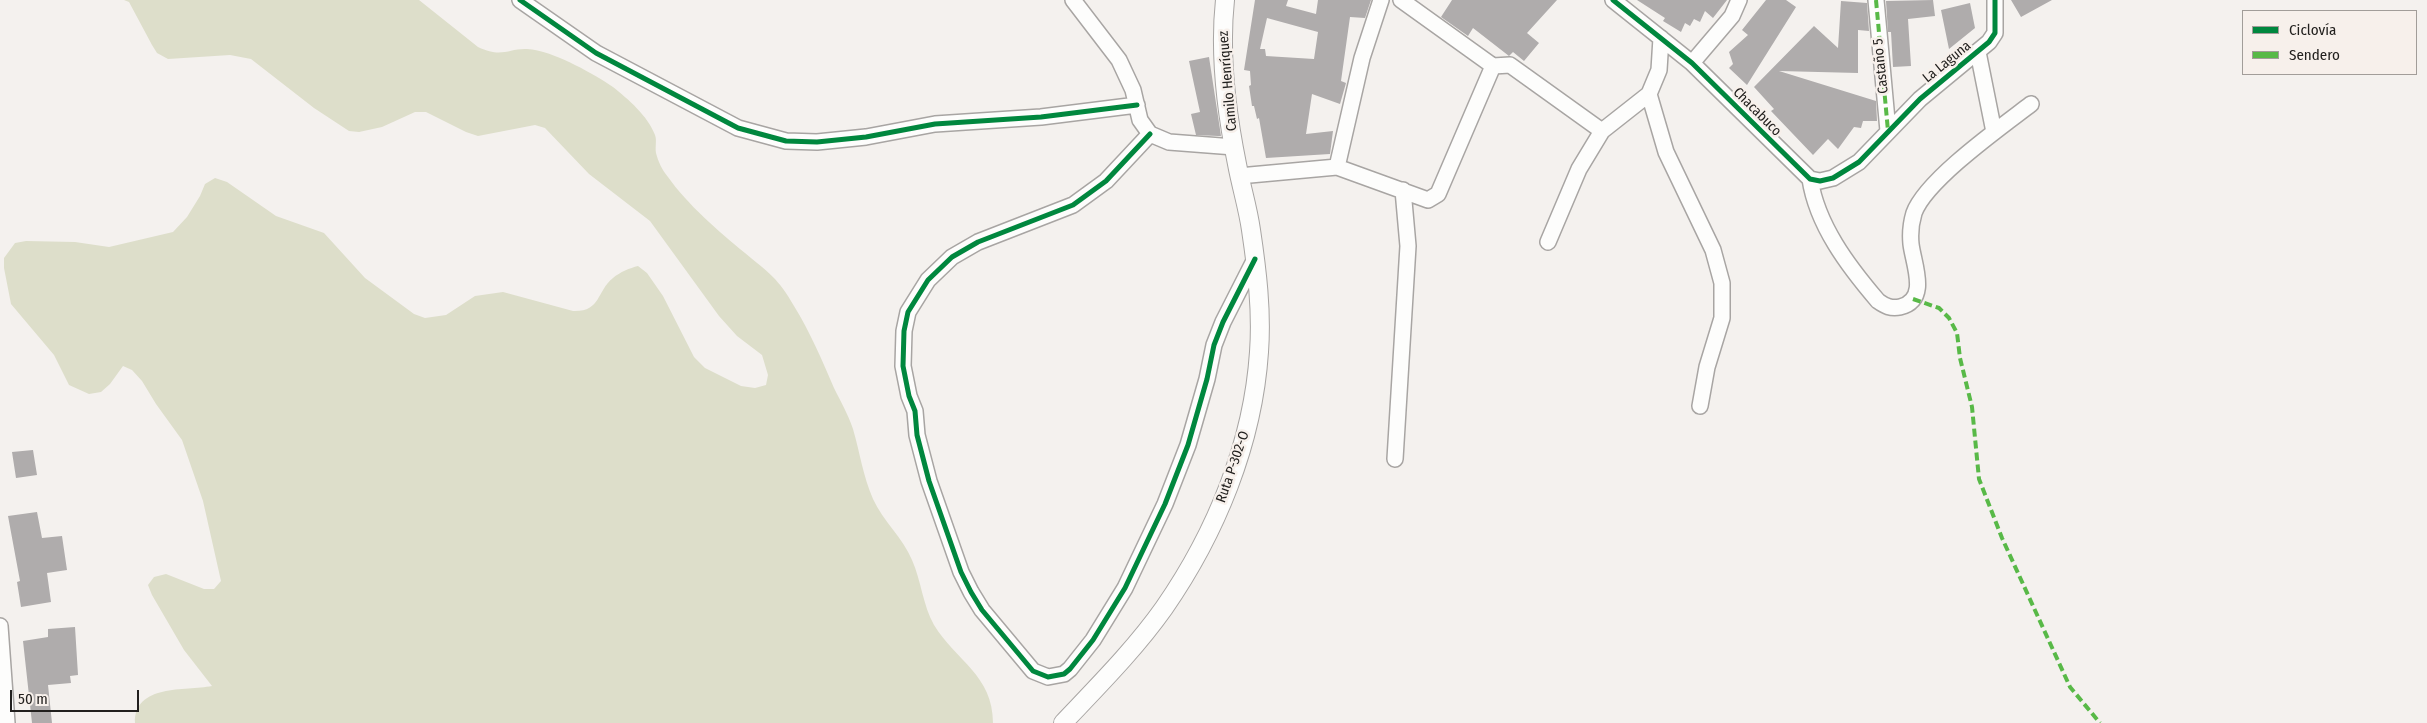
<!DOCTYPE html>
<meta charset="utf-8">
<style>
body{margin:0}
#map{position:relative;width:2427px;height:723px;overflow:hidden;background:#f4f1ee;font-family:"Fira Sans Condensed",sans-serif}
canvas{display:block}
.legend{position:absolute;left:2242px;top:10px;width:175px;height:65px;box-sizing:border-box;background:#f7f0eb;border:1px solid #a29d99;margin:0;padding:6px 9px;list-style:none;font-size:15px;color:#22201e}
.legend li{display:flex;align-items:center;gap:10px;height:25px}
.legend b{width:25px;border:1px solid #a29d99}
.scale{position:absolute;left:10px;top:690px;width:129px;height:22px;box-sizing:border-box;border:2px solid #22201e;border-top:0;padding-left:6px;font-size:15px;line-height:18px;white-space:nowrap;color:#22201e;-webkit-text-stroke:4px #f7f0eb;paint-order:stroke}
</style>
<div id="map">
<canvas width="2427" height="723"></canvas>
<ul class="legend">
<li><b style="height:6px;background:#00873e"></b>Ciclovía</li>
<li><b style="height:6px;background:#58b947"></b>Sendero</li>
</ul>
<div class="scale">50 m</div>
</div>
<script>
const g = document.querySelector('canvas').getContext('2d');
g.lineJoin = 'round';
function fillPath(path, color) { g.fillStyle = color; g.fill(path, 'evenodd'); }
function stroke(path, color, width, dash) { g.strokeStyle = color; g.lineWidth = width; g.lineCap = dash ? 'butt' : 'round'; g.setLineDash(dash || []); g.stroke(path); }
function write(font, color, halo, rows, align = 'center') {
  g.font = font + ' "Fira Sans Condensed",sans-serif'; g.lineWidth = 5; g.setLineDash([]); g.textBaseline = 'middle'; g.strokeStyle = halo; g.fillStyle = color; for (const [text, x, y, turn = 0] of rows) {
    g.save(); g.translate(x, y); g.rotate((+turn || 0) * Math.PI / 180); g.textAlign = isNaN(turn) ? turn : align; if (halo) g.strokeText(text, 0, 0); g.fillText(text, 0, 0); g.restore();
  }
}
fillPath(new Path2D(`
 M124,0H419L478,47C505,60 510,45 535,50C558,54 594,74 613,87C628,99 648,116 655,135C657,140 655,147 656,153C658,161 662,170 668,177C687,204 719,232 745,253C768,272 779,279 794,306C810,332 822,360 834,388C841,402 848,414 853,429C860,453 863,476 873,499C883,521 903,538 912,560C921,580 923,606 934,625C956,661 993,675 993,723H135C134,684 185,691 212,686L184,650L152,595L148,585L154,577L166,574L204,589H214L221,581L203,501L182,440L156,404L142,381L132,370L123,366L110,384L101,392L89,394L69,385L54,355L11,304L4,268V258L15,243L26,241L75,242L109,247L173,232L187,217L200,196L205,184L215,178L227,182L276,216L324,233L365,278L414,314L425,318L446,315L475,296L503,292L573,311C601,312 596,292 613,278C620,272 630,268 638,266L647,273L663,296L694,357L705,368L741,386L755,388L766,385L768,375L762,355L737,336L719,316L650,221L589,174L545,128L535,125L478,136L466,132L426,112H415L382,127L359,132L349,131L314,108L251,59L230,55L168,59L157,53L152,45L129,2Z`), '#dddeca');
fillPath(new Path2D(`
 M1255,0H1288L1286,6L1316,14L1318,0H1371L1365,18L1350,17L1341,81L1346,83L1340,104L1312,94L1306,134L1333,131L1330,154L1266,158L1259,118L1257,119L1254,106H1252L1249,86L1251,85L1250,71L1244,70ZM1267,18L1318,32L1314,59L1266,56L1265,49H1260Z
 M1452,0H1557L1527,33L1539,43L1524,61L1513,52L1509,56L1473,28L1468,36L1441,17Z
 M1637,0H1727L1713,18L1705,11L1700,22L1694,19L1690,26L1685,23L1681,32L1663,21L1665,18Z
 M1766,0H1786L1796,7L1747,85L1729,68L1733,64L1729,52L1748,35L1742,30Z
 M1933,0L1935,16L1908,19L1911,66L1893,67L1891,32H1888L1886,1Z
 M2011,0H2052L2021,17Z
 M1841,1L1867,3L1869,31L1858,30V73L1779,71L1876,101L1877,121H1863L1861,128L1854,127L1838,149L1828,139L1813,155L1771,111L1774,109L1754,87L1814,26L1838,48Z
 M1970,3L1975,28L1949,49L1941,10Z
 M1209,57L1221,136H1218L1196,135L1191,114L1200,112L1189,61Z
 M33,450L37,475L16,478L12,452Z
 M37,512L42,538L62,536L67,570L47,573L51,602L21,607L17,582L20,581L8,516Z
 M75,627L78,675L70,676L71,683L48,685L52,723H32L23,641L48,637V629Z`), '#afacac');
const minor = new Path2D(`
 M520,0L596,53L738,128L786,141L817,142L866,137L935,124L1041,117L1137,105
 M1073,0L1119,60L1133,90L1140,120L1150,134L1169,142L1234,147
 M1401,0L1493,66L1510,65L1602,131
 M1613,0L1692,63L1810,179L1820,181L1833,178L1859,162L1920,99L1989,42L1995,33V0
 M1876,0L1888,131
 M1978,52L1994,132
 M1692,63L1732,16L1739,0
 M1649,94L1666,152L1713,250L1722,283V318L1707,367L1700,406
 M1150,134L1106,181L1073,205L978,242L952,257L928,280L908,312L904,331L903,366L909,396L915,411L917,435L929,481L961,572L971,592L982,610L1033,671L1048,677L1064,674L1070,669L1093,640L1125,588L1165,504L1188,445L1207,379L1214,345L1223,322L1255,259
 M1337,167L1362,58L1381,0
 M1239,176L1337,167L1428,200L1438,194L1493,66
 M1810,179C1817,225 1848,266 1878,301C1885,306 1891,309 1900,307C1930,300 1913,263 1911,244C1910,234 1911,223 1914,213C1926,180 2001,127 2031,104
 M1548,242L1579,169L1602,131L1649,94L1659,70L1661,38
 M1395,459L1408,246L1403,190
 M0,626L7,723`);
const tertiary = new Path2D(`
 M1063,723C1098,686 1135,649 1164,608C1216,533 1253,443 1259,352C1262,311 1257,270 1251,230C1248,208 1241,186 1237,164C1226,110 1219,55 1225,0`);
stroke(minor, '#a8a5a3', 18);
stroke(tertiary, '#a8a5a3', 20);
stroke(minor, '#fdfdfc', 15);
stroke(tertiary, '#fdfdfc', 18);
stroke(new Path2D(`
 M1876,0L1888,131
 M1913,299L1939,308L1949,318L1957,333L1960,358L1972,407L1979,479L2002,538L2070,687L2100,723`), '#58b947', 4, [8, 4]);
stroke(new Path2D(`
 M520,0L596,53L738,128L786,141L817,142L866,137L935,124L1041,117L1137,105
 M1613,0L1692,63L1810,179L1820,181L1833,178L1859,162L1920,99L1989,42L1995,33V0
 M1150,134L1106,181L1073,205L978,242L952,257L928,280L908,312L904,331L903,366L909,396L915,411L917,435L929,481L961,572L971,592L982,610L1033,671L1048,677L1064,674L1070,669L1093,640L1125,588L1165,504L1188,445L1207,379L1214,345L1223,322L1255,259`), '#00873e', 5);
write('14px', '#22201e', '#f7f0eb', [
 ["La Laguna",1947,62,-39],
 ["Castaño 5",1881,66,-96],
 ["Camilo Henríquez",1228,81,-95],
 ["Chacabuco",1757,112,45],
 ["Ruta P-302-O",1233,467,-71]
]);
</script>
